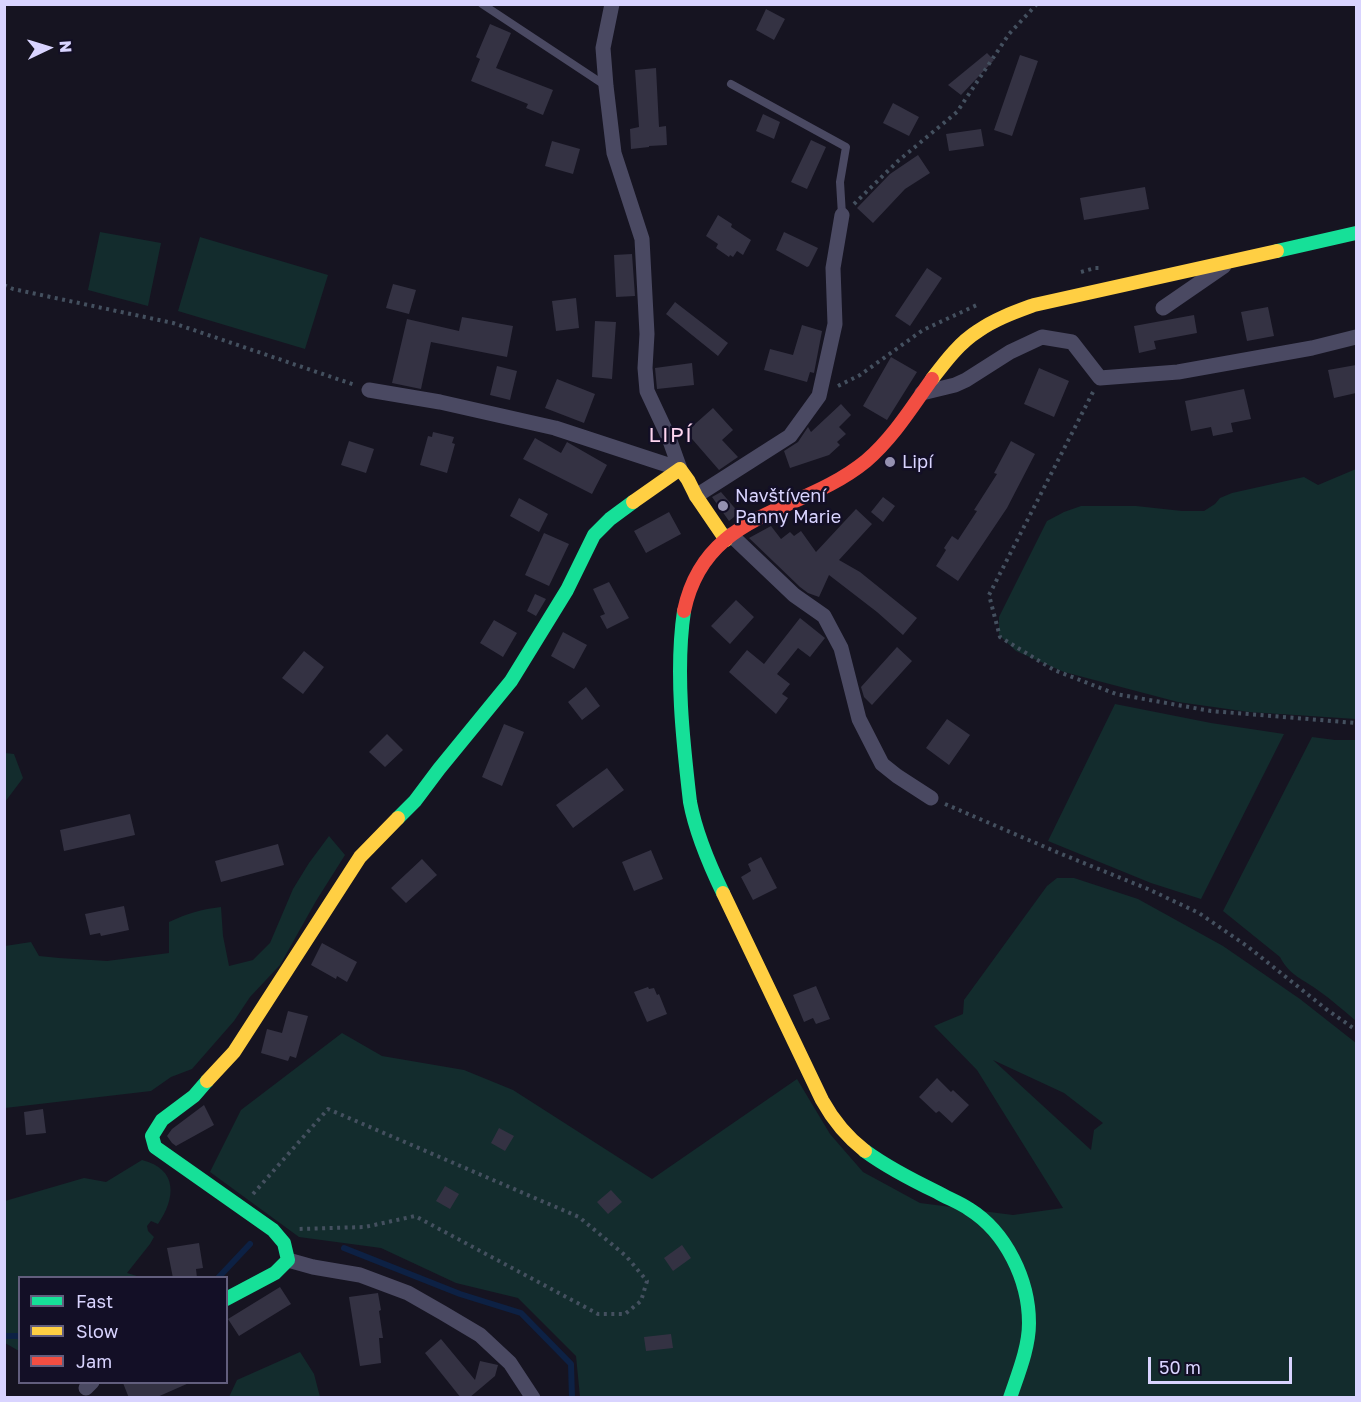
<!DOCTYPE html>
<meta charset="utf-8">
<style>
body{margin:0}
#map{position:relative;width:1361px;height:1402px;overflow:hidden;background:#161421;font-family:"Golos Text",sans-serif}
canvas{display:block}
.frame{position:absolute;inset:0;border:6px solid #d9d4ff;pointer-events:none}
.legend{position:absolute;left:18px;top:1276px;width:210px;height:108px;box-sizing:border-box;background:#130f26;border:2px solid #625e7d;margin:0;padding:8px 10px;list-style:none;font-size:18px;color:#d9d4ff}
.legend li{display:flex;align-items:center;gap:12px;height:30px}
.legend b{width:30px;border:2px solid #625e7d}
.north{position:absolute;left:18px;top:18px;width:60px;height:60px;-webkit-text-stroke:4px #130f26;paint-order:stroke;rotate:86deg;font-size:16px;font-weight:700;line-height:24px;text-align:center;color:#d9d4ff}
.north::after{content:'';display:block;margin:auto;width:21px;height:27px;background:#d9d4ff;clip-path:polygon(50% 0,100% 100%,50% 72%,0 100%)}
.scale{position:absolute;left:1148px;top:1357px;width:144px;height:27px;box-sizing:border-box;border:3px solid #d9d4ff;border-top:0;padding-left:8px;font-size:18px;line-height:21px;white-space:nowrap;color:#d9d4ff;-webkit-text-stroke:4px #130f26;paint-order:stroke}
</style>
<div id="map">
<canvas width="1361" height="1402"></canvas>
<div class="frame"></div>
<ul class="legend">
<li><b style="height:8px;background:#16e098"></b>Fast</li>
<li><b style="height:8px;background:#ffcf43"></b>Slow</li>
<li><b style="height:8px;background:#f24e42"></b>Jam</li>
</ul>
<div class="north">N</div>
<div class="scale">50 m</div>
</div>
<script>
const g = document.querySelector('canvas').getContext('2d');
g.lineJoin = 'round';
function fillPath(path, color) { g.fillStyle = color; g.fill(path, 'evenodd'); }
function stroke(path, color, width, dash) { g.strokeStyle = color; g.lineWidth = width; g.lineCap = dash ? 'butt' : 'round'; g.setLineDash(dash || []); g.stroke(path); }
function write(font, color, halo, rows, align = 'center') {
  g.font = font + ' "Golos Text",sans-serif'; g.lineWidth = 5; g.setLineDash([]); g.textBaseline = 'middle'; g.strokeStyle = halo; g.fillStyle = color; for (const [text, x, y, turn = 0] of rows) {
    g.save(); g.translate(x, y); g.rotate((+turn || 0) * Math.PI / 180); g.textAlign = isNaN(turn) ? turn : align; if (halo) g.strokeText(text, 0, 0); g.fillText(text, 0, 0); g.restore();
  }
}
fillPath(new Path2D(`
 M100,232L161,243L148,306L88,290Z
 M200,237L328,275L305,349L178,311Z
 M1356,469V719L1249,712L1178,702L1064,672L1016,651L999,635V617L1047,521L1064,512L1081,506H1136L1182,511H1204L1215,504L1220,498L1232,493L1304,477L1318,485Z
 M1115,704L1211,723L1284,734L1201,899L1151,883L1048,841Z
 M1312,737L1335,740H1356V1021C1344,1011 1332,1000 1319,991C1303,979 1290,976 1280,957L1223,911Z
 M5,753L14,754L23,778L5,802Z
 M329,836L345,855L316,901L280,965L250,997L234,1021L192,1069L171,1077L151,1091L5,1108V946L31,942L39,956L59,958L107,961L169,953V922C186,914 202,909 221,907L223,936L229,966L253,960L270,943L293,889L309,863Z
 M1057,878H1074L1138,899L1223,946L1300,999L1356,1043V1397H580L576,1356L518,1298L456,1283L381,1248L299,1237L210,1172L241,1110L342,1033L382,1056L464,1070L513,1090L652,1179L797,1079L830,1134L863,1172L920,1203L1013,1215L1063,1208L977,1070L934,1026L963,1014L964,1000L1047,886ZM993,1060L1064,1093L1103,1123L1094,1130L1091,1150Z
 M142,1160C178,1169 176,1198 158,1224L151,1221L147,1226L148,1231L154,1237L150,1244L127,1273L140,1277L20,1278L19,1351L5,1343V1201L84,1178L106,1182Z
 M300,1352L314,1374L320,1397H229L237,1380Z`), '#132c2d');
stroke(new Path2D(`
 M344,1248L460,1294L521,1313L571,1364L572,1398
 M218,1278L250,1244
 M4,1336H20`), '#0d2144', 6);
fillPath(new Path2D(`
 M766,9L785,19L774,40L756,30Z
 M490,24L511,33L496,68L553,90L543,115L526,108L528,104L471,81L480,59L476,57Z
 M987,53L994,60L961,95L948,85Z
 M1020,55L1038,61L1012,136L994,130Z
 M656,68L659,127L666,126L667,145L649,146V147L631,149L630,129L639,127L635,70Z
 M893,103L919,117L909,136L883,123Z
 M763,114L780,122L774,139L756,131Z
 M981,129L984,146L949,151L946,134Z
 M811,140L826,147L807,189L791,182Z
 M552,141L580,149L573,174L545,166Z
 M918,155L930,173L905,189L873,223L857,208L890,174Z
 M1145,187L1149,209L1084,220L1080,198Z
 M718,215L732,224L731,227L751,240L743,255L737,251L733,257L730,255L729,257L716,248L718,244L706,236Z
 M784,232L818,248L809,266L807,267L776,250Z
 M632,254L635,296L616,297L614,255Z
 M927,268L942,278L910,326L895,316Z
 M393,284L416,290L409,314L386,308Z
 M576,298L579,328L556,331L552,301Z
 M675,302L728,343L718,356L666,314Z
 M1268,307L1274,336L1247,341L1241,312Z
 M1194,315L1197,333L1154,341L1156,349L1139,353L1134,326Z
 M462,317L513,326L507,357L431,342L421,389L392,383L407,319L459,331Z
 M595,321L616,322L612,379L592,377Z
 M802,325L822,331L814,373L810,372L807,382L764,370L770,349L793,355Z
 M891,357L917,372L887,420L863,406Z
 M692,363L694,385L657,389L655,368Z
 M1356,365V393L1334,398L1328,370Z
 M497,366L517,371L510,400L490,395Z
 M1039,368L1069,381L1054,417L1024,404Z
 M557,379L595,394L584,423L545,408Z
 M1244,389L1251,419L1231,423L1233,432L1213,436L1211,427L1191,431L1185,401Z
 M841,404L851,415L839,427L846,434L837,442L840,445L829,455L790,468L784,451L798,442L808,427L811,432Z
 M713,408L733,430L722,440L738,457L719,470L686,432Z
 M433,432L454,437L452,443L455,444L447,473L420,465L428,436L432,437Z
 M535,438L561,453L567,442L607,465L592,494L523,459Z
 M349,441L374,449L366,473L341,465Z
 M1011,441L1035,454L1007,508L958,581L936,566L946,550L944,548L952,536L958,540L977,511L974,510L997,474L994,473Z
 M721,492L739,513L729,521L712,497Z
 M883,497L895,506L883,522L871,512Z
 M519,498L548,514L539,532L510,516Z
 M856,509L872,524L839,560L860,572L917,618L903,635L877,612L829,575L819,597L808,593L800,587L749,538L771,526L781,539L790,532L794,536L801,531L816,552Z
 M669,512L681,534L646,553L634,531Z
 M544,533L569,544L549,586L525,575Z
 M609,582L629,618L607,629L600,616L605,614L593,589Z
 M535,594L546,599L536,616L527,611Z
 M736,600L754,617L730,644L711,626Z
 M800,618L825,638L810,657L798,648L777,674L790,684L782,694L788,698L776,714L729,672L747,650L764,664Z
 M494,620L517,633L503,657L480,643Z
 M563,632L587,645L574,669L551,656Z
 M897,647L912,661L872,705L864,697L861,687Z
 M304,651L324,667L303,694L282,678Z
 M586,687L600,706L582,720L568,702Z
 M947,719L970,735L949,765L926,748Z
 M504,724L524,732L502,786L482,777Z
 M387,734L403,750L385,767L369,752Z
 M607,768L624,790L573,828L556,805Z
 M130,814L135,835L64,851L60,830Z
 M278,844L284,865L221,882L215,861Z
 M651,850L663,879L634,891L622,862Z
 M761,857L777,888L753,900L741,877L751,871L748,864Z
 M422,859L437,875L406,903L391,888Z
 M124,906L129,930L101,936L100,933L90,935L85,914Z
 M322,943L357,962L347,982L337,976L336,979L311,965Z
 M816,986L830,1019L816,1024L813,1018L804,1022L793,995Z
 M648,987L649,989L654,988L657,995L659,994L667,1014L647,1022L634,992Z
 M288,1011L308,1016L296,1058L290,1056L288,1061L261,1053L267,1029L282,1033Z
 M937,1078L951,1092L953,1090L969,1105L952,1123L939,1111L936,1113L919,1097Z
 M204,1105L214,1125L176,1146L172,1143L167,1136L172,1129Z
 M43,1109L46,1133L26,1135L24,1112Z
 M499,1128L514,1136L505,1151L491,1143Z
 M445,1186L459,1194L450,1209L436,1201Z
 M611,1190L622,1202L608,1214L597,1202Z
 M199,1243L203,1268L196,1269L197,1278H173L167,1248Z
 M682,1245L691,1258L673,1271L664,1258Z
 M280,1287L291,1304L239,1336L228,1319Z
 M378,1293L381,1310L379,1311L383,1338H379L381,1363L360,1366L349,1297Z
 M671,1334L673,1348L646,1351L644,1337Z
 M441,1339L475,1380L480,1361L498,1365L495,1376L469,1398H461L425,1353Z
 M123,1383H189L155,1398H129Z`), '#343243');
stroke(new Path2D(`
 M854,204L898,161L957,112L1009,34L1037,4
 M1081,272L1095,268H1102
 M4,285L13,289L173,323L355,385
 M838,386L860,375L923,330L979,304
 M1093,392L989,595L1000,637L1054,670L1116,694L1211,711L1356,723
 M945,804L1059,853L1148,889L1199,913L1247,946L1326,1009L1356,1030
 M253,1194L328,1109L579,1217L626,1256L647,1281L641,1301L625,1314H598L415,1216L365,1227L298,1229`), '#44505f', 4, [3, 4.5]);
stroke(new Path2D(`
 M482,4L606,86
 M731,84L846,147L840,182L842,215`), '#4a4962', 8);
stroke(new Path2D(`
 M612,4L603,48L606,86L614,153L642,239L647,334L645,368L647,391L669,438L680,469
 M1163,308L1224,266
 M369,390L440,402L555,428L680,469
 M922,393L955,385L966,380L1010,352L1042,337L1072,342L1100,378L1178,372L1312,348L1356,337
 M696,496L790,436L819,396L835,324L833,268L842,215
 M731,535L794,595L824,616L841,648L859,719L882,764L897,776L931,798
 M288,1260L313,1267L360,1275L408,1293L443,1313L480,1335L510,1363L533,1398
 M86,1388L92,1382`), '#4a4962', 15);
stroke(new Path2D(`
 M1277,251L1356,233
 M684,611C675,671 683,742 690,802C696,834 709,864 723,893
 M398,818L415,801L439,769L511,681L567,590L594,535L610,519L633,502
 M207,1081L194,1096L162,1120L152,1136L155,1147L273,1230L284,1243L288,1260L275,1273L226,1299
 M865,1151C887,1167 912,1180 937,1192C947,1198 959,1202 969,1209C1006,1232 1029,1280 1029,1323C1029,1348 1018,1374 1010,1398`), '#16e098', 14);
stroke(new Path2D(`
 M932,379C945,362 959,343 978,331C995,319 1015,312 1034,305L1277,251
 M633,502L680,469L688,480L696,496L726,540
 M723,893L822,1100C833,1120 847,1137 865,1151
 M207,1081L234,1052L360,857L398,818`), '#ffcf43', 14);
stroke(new Path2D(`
 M684,611C705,510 800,515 866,461C893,438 912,407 932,379`), '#f24e42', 14);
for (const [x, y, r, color] of [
 [890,462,6,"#9591b1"],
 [723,506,6,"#9591b1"]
]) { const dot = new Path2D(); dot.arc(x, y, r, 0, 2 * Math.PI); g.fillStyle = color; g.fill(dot); stroke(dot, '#130f26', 2); }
write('18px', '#d9d4ff', '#130f26', [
 ["Lipí",902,462],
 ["Navštívení",735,496],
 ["Panny Marie",735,517]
], 'left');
g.letterSpacing = '1.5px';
write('21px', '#ffd6f0', '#130f26', [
 ["LIPÍ",671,435]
]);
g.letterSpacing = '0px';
</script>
